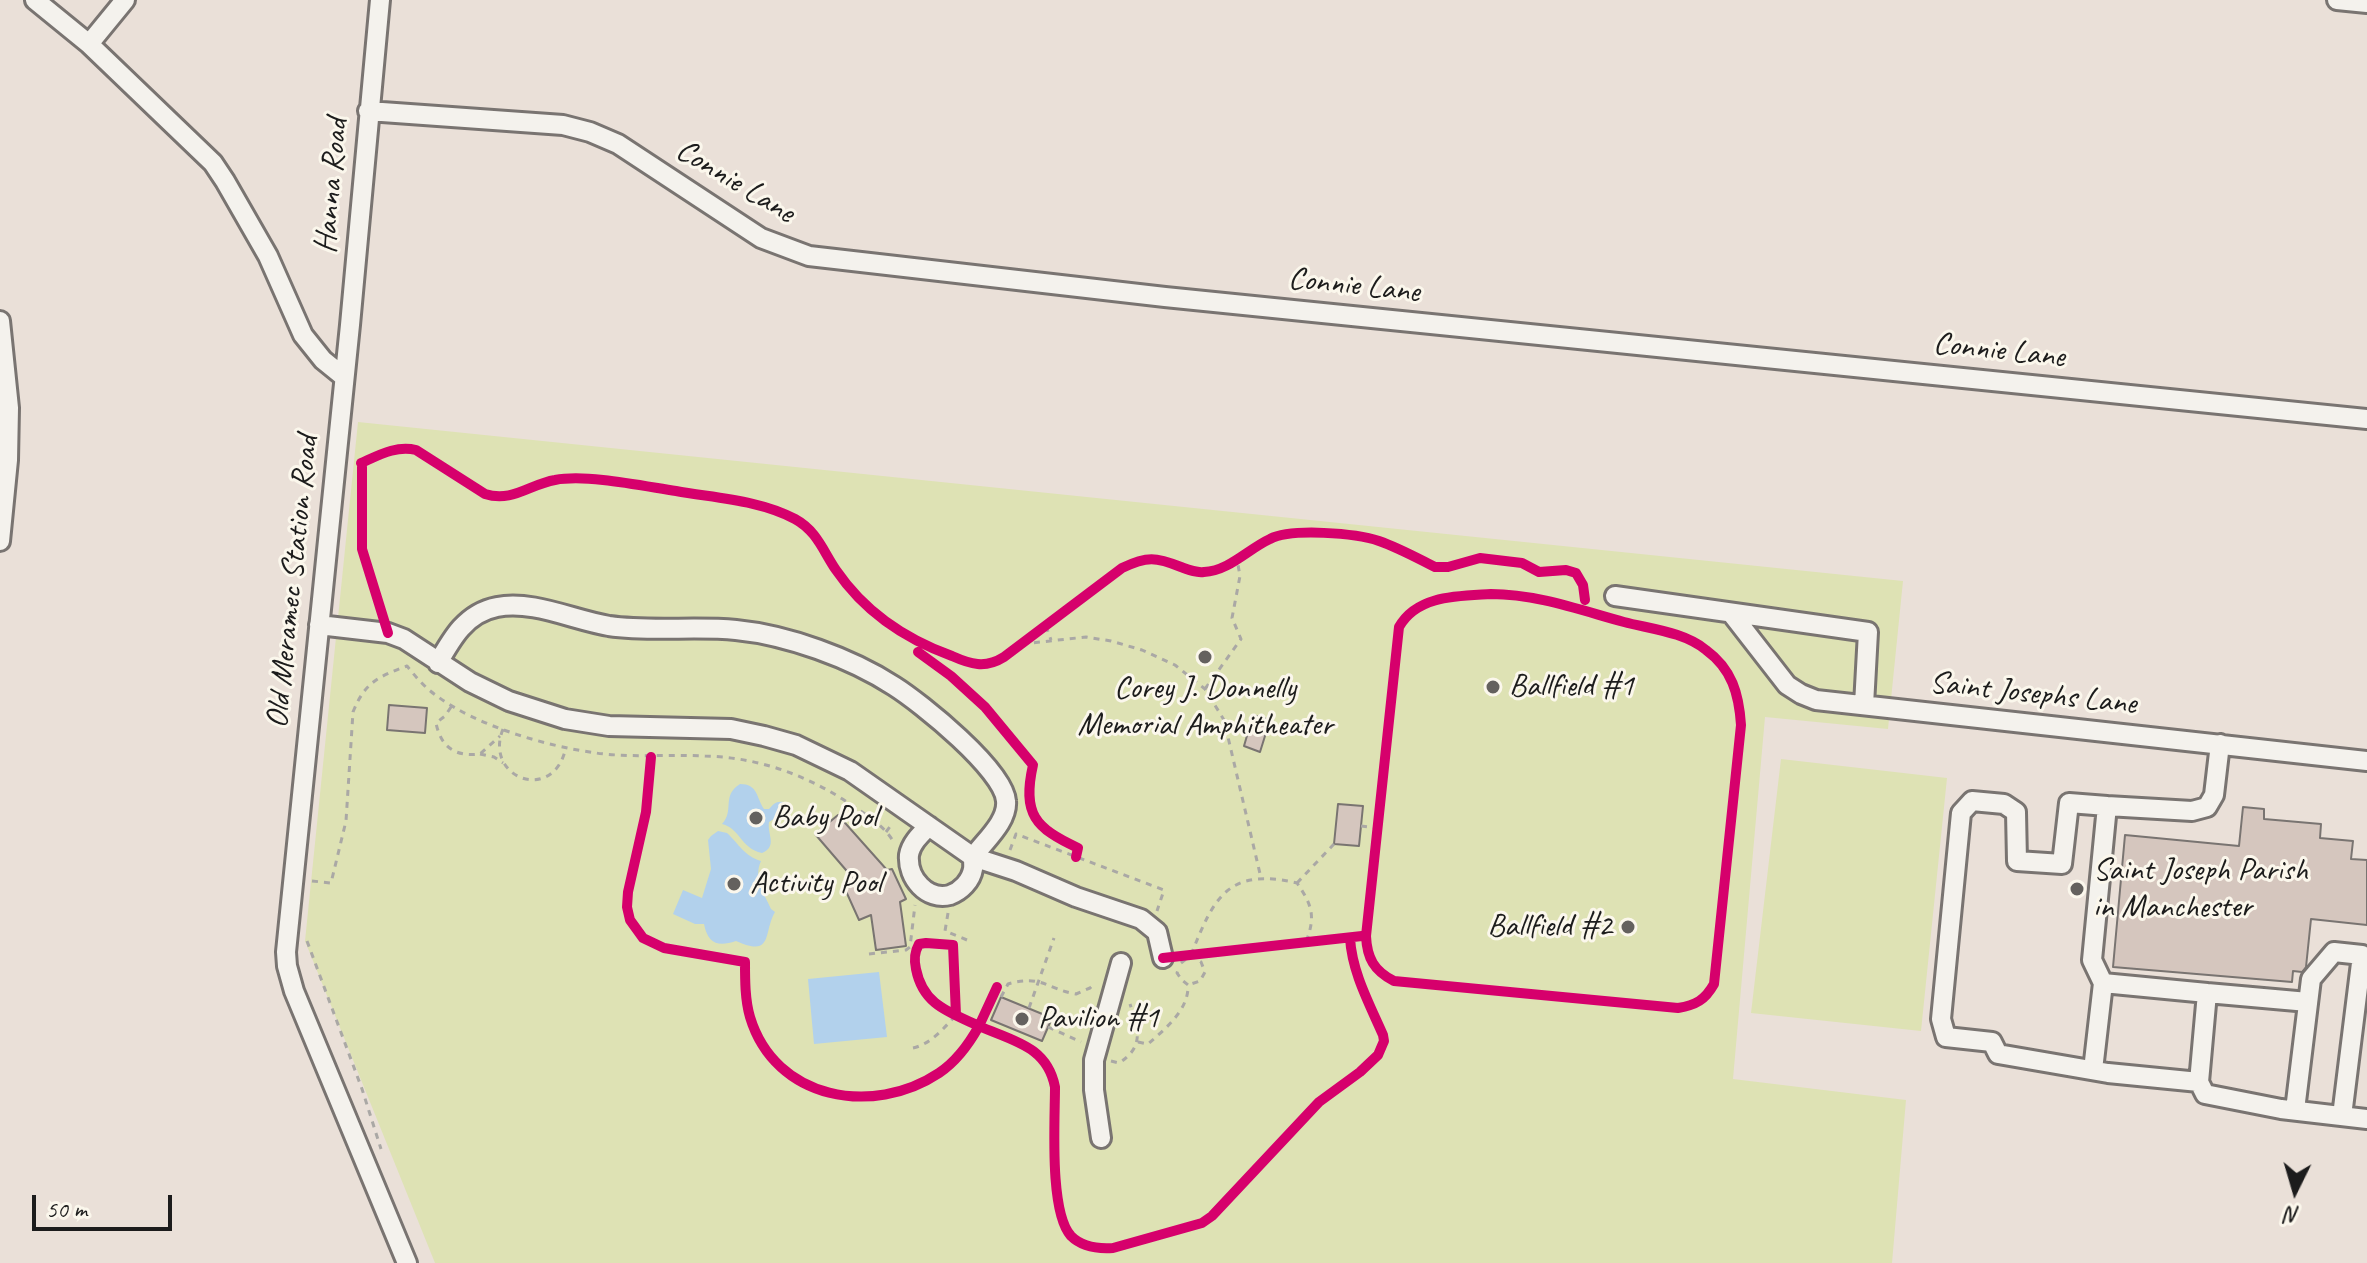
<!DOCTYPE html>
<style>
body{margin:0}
#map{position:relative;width:2367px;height:1263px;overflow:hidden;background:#eae0d8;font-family:Caveat,sans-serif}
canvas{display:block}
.north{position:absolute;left:2255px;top:1151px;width:80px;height:80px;-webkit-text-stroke:6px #fbf7ec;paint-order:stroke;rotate:185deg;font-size:22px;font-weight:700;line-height:32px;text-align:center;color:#1c1c1c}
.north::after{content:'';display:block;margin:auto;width:28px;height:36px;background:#1c1c1c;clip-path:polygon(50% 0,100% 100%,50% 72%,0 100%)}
.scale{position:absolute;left:32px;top:1195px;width:140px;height:36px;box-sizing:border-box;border:4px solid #1c1c1c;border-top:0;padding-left:10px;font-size:24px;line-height:28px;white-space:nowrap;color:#1c1c1c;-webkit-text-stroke:6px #fbf7ec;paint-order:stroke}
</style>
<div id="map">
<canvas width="2367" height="1263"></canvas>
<div class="north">N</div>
<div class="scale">50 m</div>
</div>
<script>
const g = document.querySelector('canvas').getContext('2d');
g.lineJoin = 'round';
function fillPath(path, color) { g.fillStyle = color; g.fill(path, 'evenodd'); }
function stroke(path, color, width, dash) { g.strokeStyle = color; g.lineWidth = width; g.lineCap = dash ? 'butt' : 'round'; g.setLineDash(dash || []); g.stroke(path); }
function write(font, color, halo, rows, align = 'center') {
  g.font = font + ' Caveat,sans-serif'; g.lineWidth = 6; g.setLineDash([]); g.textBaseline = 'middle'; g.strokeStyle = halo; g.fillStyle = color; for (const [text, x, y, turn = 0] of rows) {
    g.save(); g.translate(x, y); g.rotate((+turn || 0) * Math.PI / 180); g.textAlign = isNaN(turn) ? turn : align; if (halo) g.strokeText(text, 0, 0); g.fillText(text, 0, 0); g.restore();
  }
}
fillPath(new Path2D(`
 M358,422L1903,581L1888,729L1765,717L1733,1079L1906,1100L1892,1263H435L305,941Z
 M1781,759L1947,778L1921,1031L1751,1013Z`), '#dee2b4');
fillPath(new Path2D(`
 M740,784C758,784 756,797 764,809H769C774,804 775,801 784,802L788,806V816L785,820L774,819L769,822C767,835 778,846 762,853C740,848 741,829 722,824C735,810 721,796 740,784Z
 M718,831L727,833C739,844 744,856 761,861C753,879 764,893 771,909L775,912C763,932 774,958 736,941C718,947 708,944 704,924H695L673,914L683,890L702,898L711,869L708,840L711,836Z
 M879,972L887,1037L814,1044L808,979Z`), '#b2d1ec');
const building = new Path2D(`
 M389,705L427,708L425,733L387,730Z
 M1253,715L1270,720L1260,752L1244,746Z
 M1338,804L1363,806L1359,846L1334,844Z
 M2243,807L2264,809V819L2321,824L2320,838L2353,841L2351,859L2367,860V925L2311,919L2306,967L2302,972L2293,971L2292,982L2113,967L2125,835L2239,846Z
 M838,815L887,870L892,869L906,899L900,902L906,946L876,950L871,915L859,920L845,889L858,884L815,834Z
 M1001,997L1052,1018L1042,1041L991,1020Z`);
fillPath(building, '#d5c6be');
stroke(building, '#797471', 2);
const minor = new Path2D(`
 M35,0L89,44L213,163L225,181L268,256L303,335L323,360L344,377
 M380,0L350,325L286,952L287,966L294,991L407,1263
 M2337,0L2367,3
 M89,44L125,0
 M368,111L563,125L590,132L618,144L761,238L809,256L1165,297L2367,419
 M0,321L9,408L8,460L0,541
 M1615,596L1868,632L1864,705
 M1731,613L1787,685L1801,694L1816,700L2367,761
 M319,625L388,633L404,639L470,682L509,701L565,719L609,726L731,729L764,736L796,745L850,771L973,857L1016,871L1076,897L1141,919L1157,932L1163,958
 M438,663C452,638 466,613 497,607C533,600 573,620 609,626C651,632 694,626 736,630C787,635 851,658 894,686C921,703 1004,770 1006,801C1008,820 987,839 977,852C971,859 974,862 973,869C971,881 961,891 950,895C927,901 907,878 909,855C911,843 921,834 929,826
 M2220,744L2214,795L2207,807L2192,811L2107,806L2092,960L2103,983L2207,993L2199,1082L2205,1094L2281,1109L2367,1119
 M2107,806L2069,803L2062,864L2017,861L2016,812L2004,804L1972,801L1961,813L1941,1019L1946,1037L1992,1042L1998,1054L2108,1073L2199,1082
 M2207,993L2308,1002
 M2093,1070L2103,983
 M2295,1110L2311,979L2334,952L2362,955L2342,1116
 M1101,1138L1094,1090V1060L1121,963`);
stroke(minor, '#797471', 24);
stroke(new Path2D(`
 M1046,626L1051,640
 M1022,644L1086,637L1111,641L1142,650L1175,665L1205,689L1224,720L1261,878
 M1205,689L1241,639L1232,618L1240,576L1237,559
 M451,707L445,716L436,723C441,748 456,757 480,754L500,736
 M503,729C483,778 554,805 566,747
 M480,754L494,757L503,763
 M1361,826L1377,828
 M886,832L892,824
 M1010,850L1016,834L1164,890L1157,911
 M312,881L331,883L346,821L353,712C365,682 378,677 407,666C416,677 425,688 437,696C477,726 546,746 596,753C632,758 668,754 705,756C755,757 805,774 847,802C863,813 883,824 893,841
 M1297,883L1334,844
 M948,913L945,931L967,940
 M307,941L362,1089L381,1149
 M869,954L906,950L910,947L915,905
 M1191,955C1214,897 1228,867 1297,883C1312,905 1316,916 1306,942
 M1181,963L1191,955L1201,962L1205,972L1200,981L1188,985
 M1001,997L1008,984C1042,974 1046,989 1076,994L1090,988L1095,983
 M1029,1008L1054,938
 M1048,1027L1081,1042
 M1138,1042L1148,1044C1165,1029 1189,1010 1188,985L1182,980L1177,973L1178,970
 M913,1048C931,1044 944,1028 956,1015
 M1111,1061L1119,1063C1144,1047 1139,1030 1130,1004`), '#aaa8a5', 3, [6, 6]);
stroke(minor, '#f4f2ed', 18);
stroke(new Path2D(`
 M361,463C379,455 397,445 416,450L485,494C512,503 530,484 555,480C587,474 643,486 676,491C715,498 760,500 795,519C817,531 823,551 836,570C864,611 905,639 952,656C970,664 985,669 1004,657L1122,568C1147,556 1156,557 1181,567C1189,570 1196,573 1204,572C1229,571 1248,549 1270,539C1291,528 1356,533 1379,541C1399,548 1417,558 1435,567H1448L1480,558L1522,563L1539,572L1566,570L1576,573L1583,585L1585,600
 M362,467V549L388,633
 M1491,594C1536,594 1580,610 1624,622C1651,629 1684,632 1706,650C1732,669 1739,694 1741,725L1714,984C1705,1000 1696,1005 1678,1008L1394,981C1374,971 1367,958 1366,936L1399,627C1417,595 1458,596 1491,594Z
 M918,652L951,676L985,707L1033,765C1022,814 1035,828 1078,848L1076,857
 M651,757L646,812L628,892L627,907L630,920L643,938L664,948L745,962C745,980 745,1000 750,1017C775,1100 873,1117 939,1073C957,1061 969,1044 979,1026C949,1012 923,1005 916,969C914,960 914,953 919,944L926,943L953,945L956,1015
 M1163,958L1362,936
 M997,987L979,1026C1013,1041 1047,1046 1055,1087C1055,1120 1049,1212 1071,1236C1082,1247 1098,1249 1113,1248L1202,1223L1212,1216L1319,1102L1360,1072L1378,1055L1384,1041L1383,1035C1369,1003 1352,972 1350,938`), '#d6006c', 10);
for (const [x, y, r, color] of [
 [1205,657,8,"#64615e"],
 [1493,687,8,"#64615e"],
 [756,818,8,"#64615e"],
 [734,884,8,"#64615e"],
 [2077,889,8,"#64615e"],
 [1628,927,8,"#64615e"],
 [1022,1019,8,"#64615e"]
]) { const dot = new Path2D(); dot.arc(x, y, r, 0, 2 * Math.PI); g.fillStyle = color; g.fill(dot); stroke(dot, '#fbf7ec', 3); }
write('32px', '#1c1c1c', '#fbf7ec', [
 ["Connie Lane",735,182,31],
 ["Hanna Road",332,186,-85],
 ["Connie Lane",1354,286,6],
 ["Connie Lane",1999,351,6],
 ["Old Meramec Station Road",293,582,-84],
 ["Saint Josephs Lane",2033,694,6]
]);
write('32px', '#1c1c1c', '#fbf7ec', [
 ["Ballfield #1",1509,687],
 ["Corey J. Donnelly",1205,689,"center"],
 ["Memorial Amphitheater",1205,726,"center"],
 ["Baby Pool",772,818],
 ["Saint Joseph Parish",2093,871],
 ["in Manchester",2093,908],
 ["Activity Pool",750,884],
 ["Ballfield #2",1612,927,"right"],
 ["Pavilion #1",1038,1019]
], 'left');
</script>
